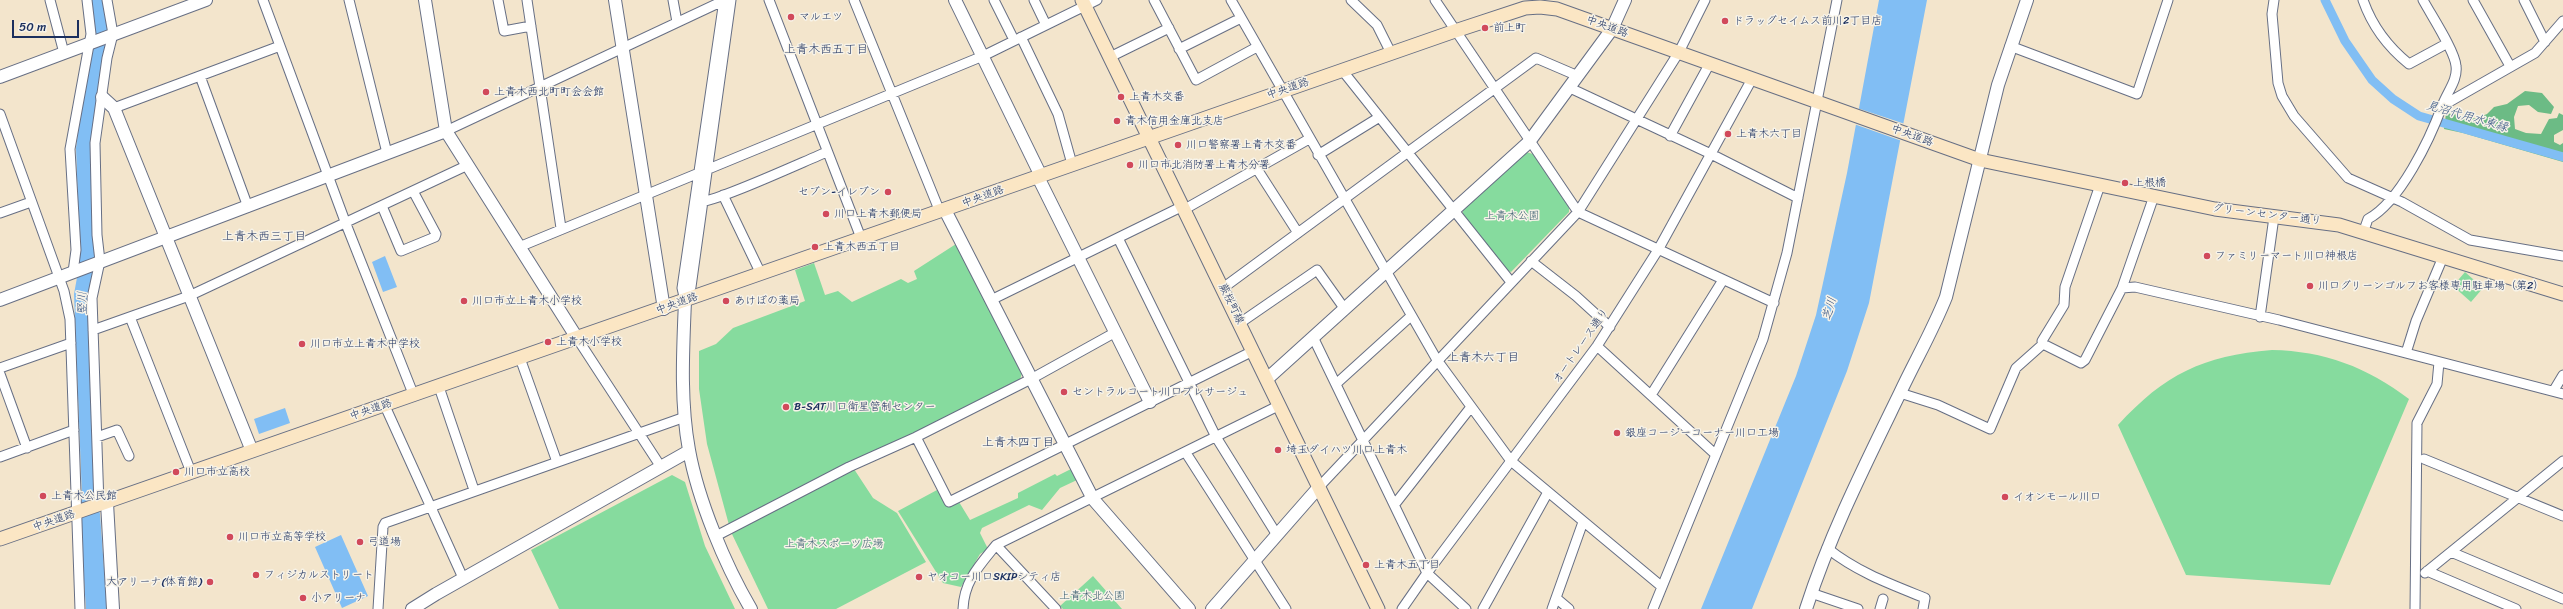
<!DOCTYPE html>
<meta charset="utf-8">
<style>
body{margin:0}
#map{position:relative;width:2563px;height:609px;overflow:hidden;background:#f3e5cc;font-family:Sriracha,sans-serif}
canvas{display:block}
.scale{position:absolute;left:12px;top:20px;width:67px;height:18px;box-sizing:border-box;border:2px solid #1b2f5e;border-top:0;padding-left:5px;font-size:12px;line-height:14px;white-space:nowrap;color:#1b2f5e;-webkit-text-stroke:3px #f7f3e8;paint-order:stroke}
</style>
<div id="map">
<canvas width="2563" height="609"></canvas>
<div class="scale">50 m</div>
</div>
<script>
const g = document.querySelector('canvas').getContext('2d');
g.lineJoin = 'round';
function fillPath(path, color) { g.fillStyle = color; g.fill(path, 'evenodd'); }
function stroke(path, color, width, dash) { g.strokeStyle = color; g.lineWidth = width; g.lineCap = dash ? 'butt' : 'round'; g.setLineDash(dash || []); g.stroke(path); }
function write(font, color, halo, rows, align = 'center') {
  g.font = font + ' Sriracha,"Klee One",sans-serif'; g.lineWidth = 3; g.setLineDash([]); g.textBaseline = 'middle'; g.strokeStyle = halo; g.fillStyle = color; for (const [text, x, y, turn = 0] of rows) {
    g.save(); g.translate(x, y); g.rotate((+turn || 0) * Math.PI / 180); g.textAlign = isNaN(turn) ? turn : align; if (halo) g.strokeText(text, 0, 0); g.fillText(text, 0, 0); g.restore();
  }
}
fillPath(new Path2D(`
 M1526,152L1533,154L1569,207V212L1511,272L1506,270L1463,215V209Z
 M956,244L1022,373L1020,380L729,525L707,444L699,389V351L716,344L733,328L805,301L795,270L814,263L825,295L838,291L852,302L901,279L908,283L917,279L914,271Z
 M2465,272L2483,288L2471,302L2453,286Z
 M2272,350C2324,351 2367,367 2409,399L2330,585L2186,575L2118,425C2165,374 2202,356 2272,350Z
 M854,469L873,498L897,513L926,562L836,609H768L731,532Z
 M1071,469L1077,480L1060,488L1042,510L1029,505L982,528L980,533L988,549L980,554L961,587L943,583L898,511L937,490L947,507L959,502L970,520L1018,498V493L1055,474L1057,476Z
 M672,475L685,482L705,546L735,609H559L531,550Z
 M1093,576L1122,609H1063L1060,606Z`), '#86db9e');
fillPath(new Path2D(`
 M2525,91L2542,93L2554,107L2551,114L2538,112L2529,105L2518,106L2514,117L2515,129L2526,133L2541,134L2549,119L2557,118L2559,113L2563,115V130L2554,135V142L2560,145L2563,143V162L2463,133L2444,129L2446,113L2459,115L2464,119L2477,118L2487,114L2494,107L2507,104Z`), '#6cbb85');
fillPath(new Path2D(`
 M90,0H104L109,29L91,149L96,254L89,297L96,496L100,514L107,609H86L80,520L82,497L74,294L80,261L76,148L84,89Z
 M1879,0H1927L1869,303L1847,371L1752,609H1701L1796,376L1816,315L1847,173Z
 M385,256L397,287L383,292L372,262Z
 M285,408L290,423L259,434L254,419Z
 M341,535L368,596L342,608L315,547Z`), '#81bef4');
fillPath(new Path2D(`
 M1857,108L1905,124L1902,141L1854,124Z`), '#f3e5cc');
stroke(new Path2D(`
 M2325,0L2345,41L2372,80L2393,99L2419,116L2563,157`), '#81bef4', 9);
const minor = new Path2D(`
 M50,0L64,53
 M263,0L346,224L414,396
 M349,0L387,153
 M498,0L504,31L531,26
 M527,0L561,228
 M673,0L677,22
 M769,0L861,238
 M854,0L940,212
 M994,0L1014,40
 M1034,0L1046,25
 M1154,0L1196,80L1257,47
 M1231,0L1437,360L1511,461L1661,586
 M1351,0L1377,25L1391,53
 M1435,0L1578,212L1774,303
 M2274,0L2272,14L2278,83L2282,96L2294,116L2348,178L2402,202L2470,240L2563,256
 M2363,0C2372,26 2388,47 2409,64L2446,44
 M2473,0L2510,66
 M2524,0L2545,42
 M1021,37L1058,114L1072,164
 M2010,46L2137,94L2168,0
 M1179,49L1241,18
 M1110,57L1169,28
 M1342,70L1511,282
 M200,76L248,207
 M1570,88L1711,154L1798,198
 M2442,106L2535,53L2563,21
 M114,108L280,46
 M0,114L64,291L70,319L80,609
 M446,131L725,0
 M1670,136L1710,63
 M1318,155L1378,118
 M1257,169L1298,233
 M723,195L761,274
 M698,202C712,204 807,160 827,152
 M382,206L401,251L435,237L436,234L413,191
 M1185,209L1309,139
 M0,213L31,202
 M2363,233L2368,219C2400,202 2430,139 2442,106C2447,92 2458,80 2456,66C2455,51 2431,15 2423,0
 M1118,238L1216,437L1277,535
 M519,247L983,56L1097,0
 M1531,261L1576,296L1610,327
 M73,272L76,250L70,149L91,34L87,0
 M1223,288L1536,58L1578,76
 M2122,288L2135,287L2279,320L2563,394
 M991,300L1183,206
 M685,301L691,287L731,0
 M685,301L682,288L724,0
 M130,317L191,472
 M2260,317L2274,217
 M1240,323L1317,270L1344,308
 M93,330L189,296L468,165
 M1114,333L1031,379L916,437L949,502L1253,351
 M1313,337L1427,573L1466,609
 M577,338L661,467
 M2043,344L2042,341L2064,305L2065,287L2100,185
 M1597,346L1715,454
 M2406,353L2416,321L2443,257
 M520,358L557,462
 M0,368L71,343
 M0,374L27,448
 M1336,384L1411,316
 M439,387L474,490
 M2554,390L2563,375
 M1900,393L1938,405L1990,429L2016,368L2043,344L2081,363L2085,360L2122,288L2154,196
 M1651,395L1723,280
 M385,406L463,578
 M97,437L117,430L129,456
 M1186,453L1286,609
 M0,457L74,430
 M2424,459L2563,516
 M1319,487L1578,212L1679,52L1705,0
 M1395,504L1471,407
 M99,505L92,298L100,261L97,235L95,143L107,58L113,34L107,0
 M716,536L849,467L916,437
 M996,545L1056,609
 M1827,548C1857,572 1890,584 1925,598L1923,609
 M2451,552L2563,599
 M2427,571L2516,609
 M2425,573L2563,461
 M1811,593L1858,609
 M1556,598L1569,609
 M378,609L383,527L385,523L685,417
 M963,609C964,581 979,566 996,545L1280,405
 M1402,609L1427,573L1597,346L1658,250L1752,79
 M1483,609L1548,492
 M1552,609L1583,522
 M1653,609L1763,339L1787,253L1837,0
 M1880,609L1883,599
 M2415,609L2417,423L2437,384L2439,362`);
const tertiary = new Path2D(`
 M425,0L446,131L577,338
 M615,0L664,309
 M955,0L1041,176
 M0,77L206,0
 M102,97L114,108L252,451
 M1038,177L1150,402
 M945,210L1093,499L1189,609
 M0,300L446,131
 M685,301C683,350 680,401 689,450C698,500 725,565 751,609
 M1267,379L1529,142L1612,29L1625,0
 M107,503L113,609
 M412,609L436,594L689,451
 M1212,609L1319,487
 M1806,609C1830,534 1866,463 1900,393C1915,361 1933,330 1946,297L1998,85L2027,0`);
const secondary = new Path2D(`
 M1082,0L1378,609
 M0,539L1455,31L1525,8L1540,7L1557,9L1980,160L2215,209L2339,225L2563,294`);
stroke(minor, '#676f84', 11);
stroke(tertiary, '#676f84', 14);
stroke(secondary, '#676f84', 15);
stroke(minor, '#fff', 9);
stroke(tertiary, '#fff', 12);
stroke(secondary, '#fbe6c4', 13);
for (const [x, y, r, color] of [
 [791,17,4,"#d1495b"],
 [1725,21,4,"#d1495b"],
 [1485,28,4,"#d1495b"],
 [486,92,4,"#d1495b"],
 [1121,97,4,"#d1495b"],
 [1117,121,4,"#d1495b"],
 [1728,134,4,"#d1495b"],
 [1178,145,4,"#d1495b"],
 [1130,165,4,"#d1495b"],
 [2125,183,4,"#d1495b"],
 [888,192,4,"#d1495b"],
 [826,214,4,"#d1495b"],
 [815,247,4,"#d1495b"],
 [2207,256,4,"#d1495b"],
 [2310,286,4,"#d1495b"],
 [464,301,4,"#d1495b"],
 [726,301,4,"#d1495b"],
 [548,342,4,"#d1495b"],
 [302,344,4,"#d1495b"],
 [1064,392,4,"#d1495b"],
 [786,407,4,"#d1495b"],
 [1617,433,4,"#d1495b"],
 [1278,450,4,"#d1495b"],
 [176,472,4,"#d1495b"],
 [43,496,4,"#d1495b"],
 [2005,497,4,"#d1495b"],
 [230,537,4,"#d1495b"],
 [360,542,4,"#d1495b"],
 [1366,565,4,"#d1495b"],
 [256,575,4,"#d1495b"],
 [919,577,4,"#d1495b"],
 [210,582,4,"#d1495b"],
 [303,598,4,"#d1495b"]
]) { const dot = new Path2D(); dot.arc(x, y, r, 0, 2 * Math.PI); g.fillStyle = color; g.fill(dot); stroke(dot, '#f7f3e8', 1.5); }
write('11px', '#1b2f5e', '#f7f3e8', [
 ["マルエツ",799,17],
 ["ドラッグセイムス前川2丁目店",1733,21],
 ["前上町",1493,28],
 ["上青木西北町町会会館",494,92],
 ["上青木交番",1129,97],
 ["青木信用金庫北支店",1125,121],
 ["上青木六丁目",1736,134],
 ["川口警察署上青木交番",1186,145],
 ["川口市北消防署上青木分署",1138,165],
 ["上根橋",2133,183],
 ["セブン-イレブン",880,192,"right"],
 ["川口上青木郵便局",834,214],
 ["上青木西五丁目",823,247],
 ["ファミリーマート川口神根店",2215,256],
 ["川口グリーンゴルフお客様専用駐車場（第2）",2318,286],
 ["川口市立上青木小学校",472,301],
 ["あけぼの薬局",734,301],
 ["上青木小学校",556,342],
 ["川口市立上青木中学校",310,344],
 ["セントラルコート川口プレサージュ",1072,392],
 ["B-SAT川口衛星管制センター",794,407],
 ["銀座コージーコーナー川口工場",1625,433],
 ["埼玉ダイハツ川口上青木",1286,450],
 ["川口市立高校",184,472],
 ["上青木公民館",51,496],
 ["イオンモール川口",2013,497],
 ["川口市立高等学校",238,537],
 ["弓道場",368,542],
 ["上青木五丁目",1374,565],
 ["フィジカルストリート",264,575],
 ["ヤオコー川口SKIPシティ店",927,577],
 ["大アリーナ(体育館)",202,582,"right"],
 ["小アリーナ",311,598]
], 'left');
write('11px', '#1b2f5e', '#f7f3e8', [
 ["中央道路",1607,27,20],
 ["中央道路",1288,89,-19],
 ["中央道路",1912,136,20],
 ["中央道路",983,197,-20],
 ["グリーンセンター通り",2267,215,7],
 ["中央道路",677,304,-20],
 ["蕨桜町線",1231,304,64],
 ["オートレース通り",1581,346,-55],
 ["中央道路",371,410,-19],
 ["中央道路",54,521,-19]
]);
write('11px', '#365a6e', '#f7f3e8', [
 ["上青木公園",1512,216],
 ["上青木スポーツ広場",834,544],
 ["上青木北公園",1092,596]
]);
write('12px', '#1b2f5e', '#f7f3e8', [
 ["上青木西五丁目",826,50],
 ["上青木西三丁目",264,237],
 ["上青木六丁目",1483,358],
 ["上青木四丁目",1018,443]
]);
write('italic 12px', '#345384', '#f7f3e8', [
 ["見沼代用水東縁",2467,117,16],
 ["竪川",83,303,-91],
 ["芝川",1830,309,-75]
]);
</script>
